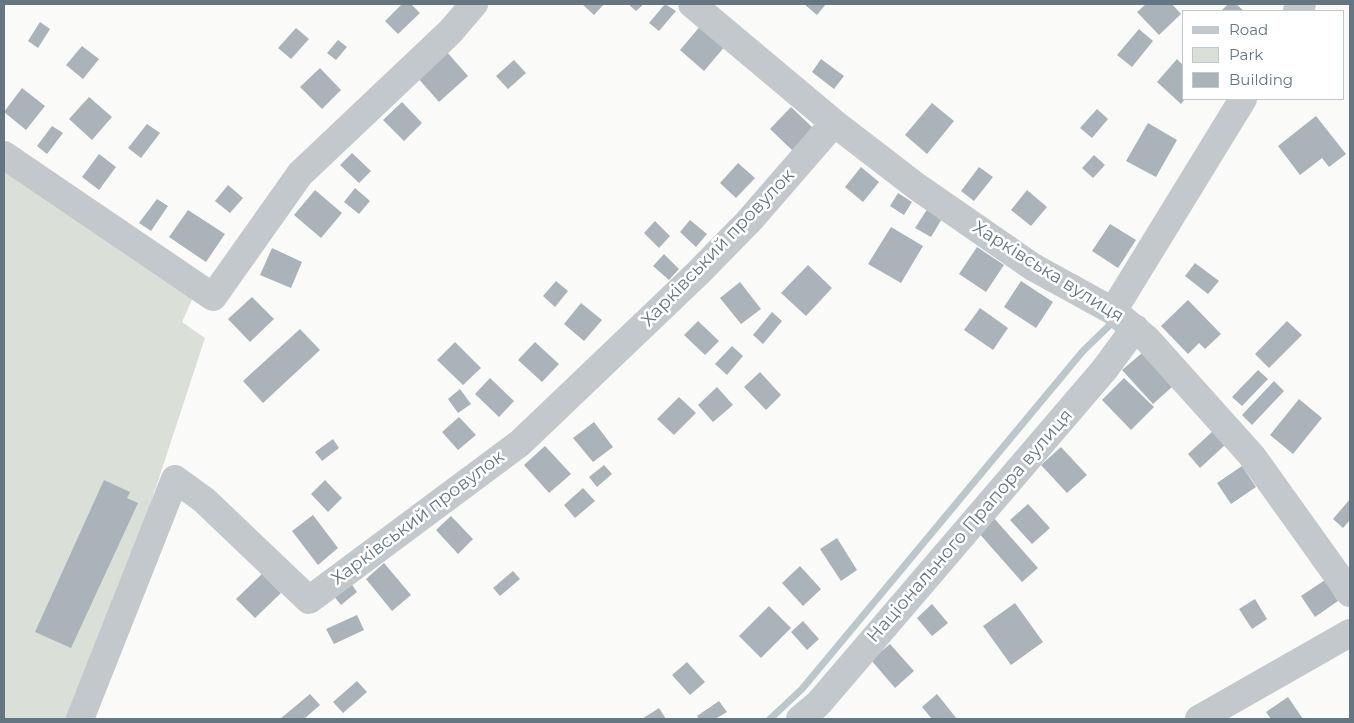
<!DOCTYPE html>
<meta charset="utf-8">
<style>
body{margin:0}
#map{position:relative;width:1354px;height:723px;overflow:hidden;background:#fafaf8;font-family:Montserrat,sans-serif}
canvas{display:block}
.frame{position:absolute;inset:0;border:5px solid #657683;pointer-events:none}
.legend{position:absolute;left:1182px;top:10px;width:162px;height:90px;box-sizing:border-box;background:#fff;border:1px solid #c1c8cd;margin:0;padding:6px 9px;list-style:none;font-size:15px;color:#657683}
.legend li{display:flex;align-items:center;gap:10px;height:25px}
.legend b{width:25px;border:1px solid #c1c8cd}
</style>
<div id="map">
<canvas width="1354" height="723"></canvas>
<div class="frame"></div>
<ul class="legend">
<li><b style="height:6px;background:#c3c8cc"></b>Road</li>
<li><b style="height:14px;background:#dadfd7"></b>Park</li>
<li><b style="height:14px;background:#aab3b9"></b>Building</li>
</ul>
</div>
<script>
const g = document.querySelector('canvas').getContext('2d');
g.lineJoin = 'round';
function fillPath(path, color) { g.fillStyle = color; g.fill(path, 'evenodd'); }
function stroke(path, color, width, dash) { g.strokeStyle = color; g.lineWidth = width; g.lineCap = dash ? 'butt' : 'round'; g.setLineDash(dash || []); g.stroke(path); }
function write(font, color, halo, rows, align = 'center') {
  g.font = font + ' Montserrat,sans-serif'; g.lineWidth = 5; g.setLineDash([]); g.textBaseline = 'middle'; g.strokeStyle = halo; g.fillStyle = color; for (const [text, x, y, turn = 0] of rows) {
    g.save(); g.translate(x, y); g.rotate((+turn || 0) * Math.PI / 180); g.textAlign = isNaN(turn) ? turn : align; if (halo) g.strokeText(text, 0, 0); g.fillText(text, 0, 0); g.restore();
  }
}
fillPath(new Path2D(`
 M4,166L195,293L182,322L205,338L134,554L70,719H4Z`), '#dadfd7');
stroke(new Path2D(`
 M770,719L802,689L1083,351L1116,319`), '#bbc7cb', 7);
fillPath(new Path2D(`
 M402,4H411L420,13L398,34L385,21Z
 M582,4H604L594,15Z
 M628,4H644L636,11Z
 M665,4L676,11L659,31L649,23Z
 M804,4H826L817,15Z
 M1146,4H1172L1181,14L1159,35L1137,12Z
 M1228,4H1236L1244,11H1221Z
 M40,22L50,29L38,48L28,41Z
 M702,24L726,45L704,71L680,50Z
 M296,28L309,39L291,59L278,48Z
 M1139,29L1153,41L1132,67L1117,55Z
 M338,40L347,47L336,60L327,53Z
 M82,46L99,59L83,79L66,65Z
 M446,51L468,76L439,102L417,77Z
 M821,59L844,76L834,89L812,72Z
 M1177,59L1183,65V99H1185L1181,104L1157,82Z
 M514,60L526,73L508,89L496,76Z
 M320,68L341,90L322,109L300,87Z
 M22,88L45,106L26,130L4,112Z
 M89,97L112,117L92,140L69,119Z
 M402,102L422,123L404,141L383,120Z
 M932,103L954,121L927,154L905,135Z
 M791,107L813,128L793,151L770,129Z
 M1097,109L1108,119L1092,138L1080,128Z
 M1316,116L1346,154L1329,167L1322,158L1300,175L1278,146Z
 M1148,123L1177,140L1156,177L1126,161Z
 M147,124L160,133L141,158L128,148Z
 M52,126L63,133L47,154L37,146Z
 M352,153L371,171L359,183L340,165Z
 M99,154L116,167L99,190L82,177Z
 M1094,155L1105,165L1093,178L1082,168Z
 M738,163L755,178L736,198L720,183Z
 M861,167L879,182L863,202L845,187Z
 M979,167L993,177L974,201L961,191Z
 M228,185L243,198L230,213L215,201Z
 M355,188L370,201L359,214L344,202Z
 M315,190L342,213L321,238L294,215Z
 M1027,190L1047,207L1031,226L1011,210Z
 M898,193L912,202L904,215L890,206Z
 M157,199L168,206L151,231L139,223Z
 M928,208L943,217L931,237L915,228Z
 M188,210L225,234L206,262L169,237Z
 M690,220L707,234L696,247L680,232Z
 M655,221L670,236L659,248L644,233Z
 M1110,224L1136,240L1118,268L1092,251Z
 M891,227L923,246L901,283L868,264Z
 M977,247L1004,265L986,292L959,274Z
 M272,248L302,262L291,288L260,275Z
 M664,254L679,269L669,280L653,266Z
 M1195,263L1219,281L1208,294L1185,276Z
 M808,265L832,288L806,316L781,293Z
 M556,281L568,291L555,307L543,296Z
 M1021,281L1053,302L1036,328L1004,307Z
 M740,282L761,309L741,324L720,298Z
 M252,297L274,319L250,342L228,319Z
 M1188,300L1221,334L1205,349L1199,343L1188,354L1161,326Z
 M581,303L602,320L584,341L564,324Z
 M980,308L1008,328L993,350L964,330Z
 M772,312L782,321L763,344L753,335Z
 M698,321L719,341L705,355L684,335Z
 M1287,321L1302,335L1269,368L1255,354Z
 M300,329L320,350L263,403L243,381Z
 M455,342L481,368L463,385L437,360Z
 M535,342L559,364L542,382L518,360Z
 M732,346L743,356L727,375L715,364Z
 M1142,353L1172,387L1153,404L1122,370Z
 M1258,370L1268,379L1242,406L1232,397Z
 M760,372L781,395L766,410L744,387Z
 M490,378L514,401L499,417L475,394Z
 M1124,378L1154,407L1131,430L1102,400Z
 M1274,381L1284,391L1252,425L1242,415Z
 M717,387L733,405L713,422L698,405Z
 M460,389L471,404L458,413L448,399Z
 M679,397L696,413L674,435L657,419Z
 M1299,399L1322,418L1293,454L1270,435Z
 M459,417L476,435L458,450L442,432Z
 M594,422L613,447L593,462L573,438Z
 M1213,431L1225,445L1200,468L1188,454Z
 M333,439L339,448L322,461L315,452Z
 M545,446L571,474L549,493L524,465Z
 M1061,447L1087,475L1067,493L1041,465Z
 M604,465L612,474L597,487L589,477Z
 M1242,466L1256,487L1231,504L1217,483Z
 M104,480L130,492L127,498L138,503L71,648L35,632Z
 M325,480L342,498L328,512L311,494Z
 M583,488L595,501L575,518L564,505Z
 M1350,499V520L1343,528L1333,519Z
 M1028,504L1050,528L1032,544L1010,520Z
 M313,515L338,548L318,565L292,531Z
 M451,516L473,539L458,554L436,530Z
 M993,517L1038,568L1022,582L977,531Z
 M837,538L857,570L841,581L820,549Z
 M384,563L411,595L392,611L366,579Z
 M800,566L821,589L803,606L782,583Z
 M513,571L520,579L500,596L493,588Z
 M262,574L281,593L255,618L236,599Z
 M1325,580L1338,601L1315,617L1301,596Z
 M350,582L357,592L341,605L333,595Z
 M1255,599L1267,619L1252,629L1239,609Z
 M1015,603L1043,642L1011,665L983,626Z
 M932,604L948,623L932,636L917,618Z
 M769,606L791,628L761,658L739,636Z
 M357,615L364,630L334,644L326,629Z
 M803,621L819,639L807,650L791,632Z
 M890,644L914,671L895,688L871,660Z
 M687,662L705,682L690,695L672,675Z
 M357,681L367,692L343,713L333,702Z
 M310,694L320,705L304,719H280Z
 M937,694L957,719H932L922,707Z
 M1288,697L1303,719H1271L1266,712Z
 M719,701L727,712L715,719H699L697,716Z
 M659,708L666,719H642Z`), '#aab3b9');
stroke(new Path2D(`
 M692,4L834,123L916,186L1033,267L1113,311L1147,339L1252,456L1350,593
 M1297,11L1302,4
 M4,155L213,297L300,174L450,32L474,4
 M1113,311L1243,99
 M80,719L175,479L204,500L309,600L520,443L698,273L749,221L834,123
 M800,719L818,704L1104,370L1135,328
 M1199,719L1350,633`), '#c3c8cc', 28);
write('18px', '#657683', '#fff', [
 ["Харківський провулок",718,248,-46],
 ["Харківська вулиця",1048,272,32],
 ["Харківський провулок",418,518,-37],
 ["Національного Прапора вулиця",970,526,-49]
]);
</script>
